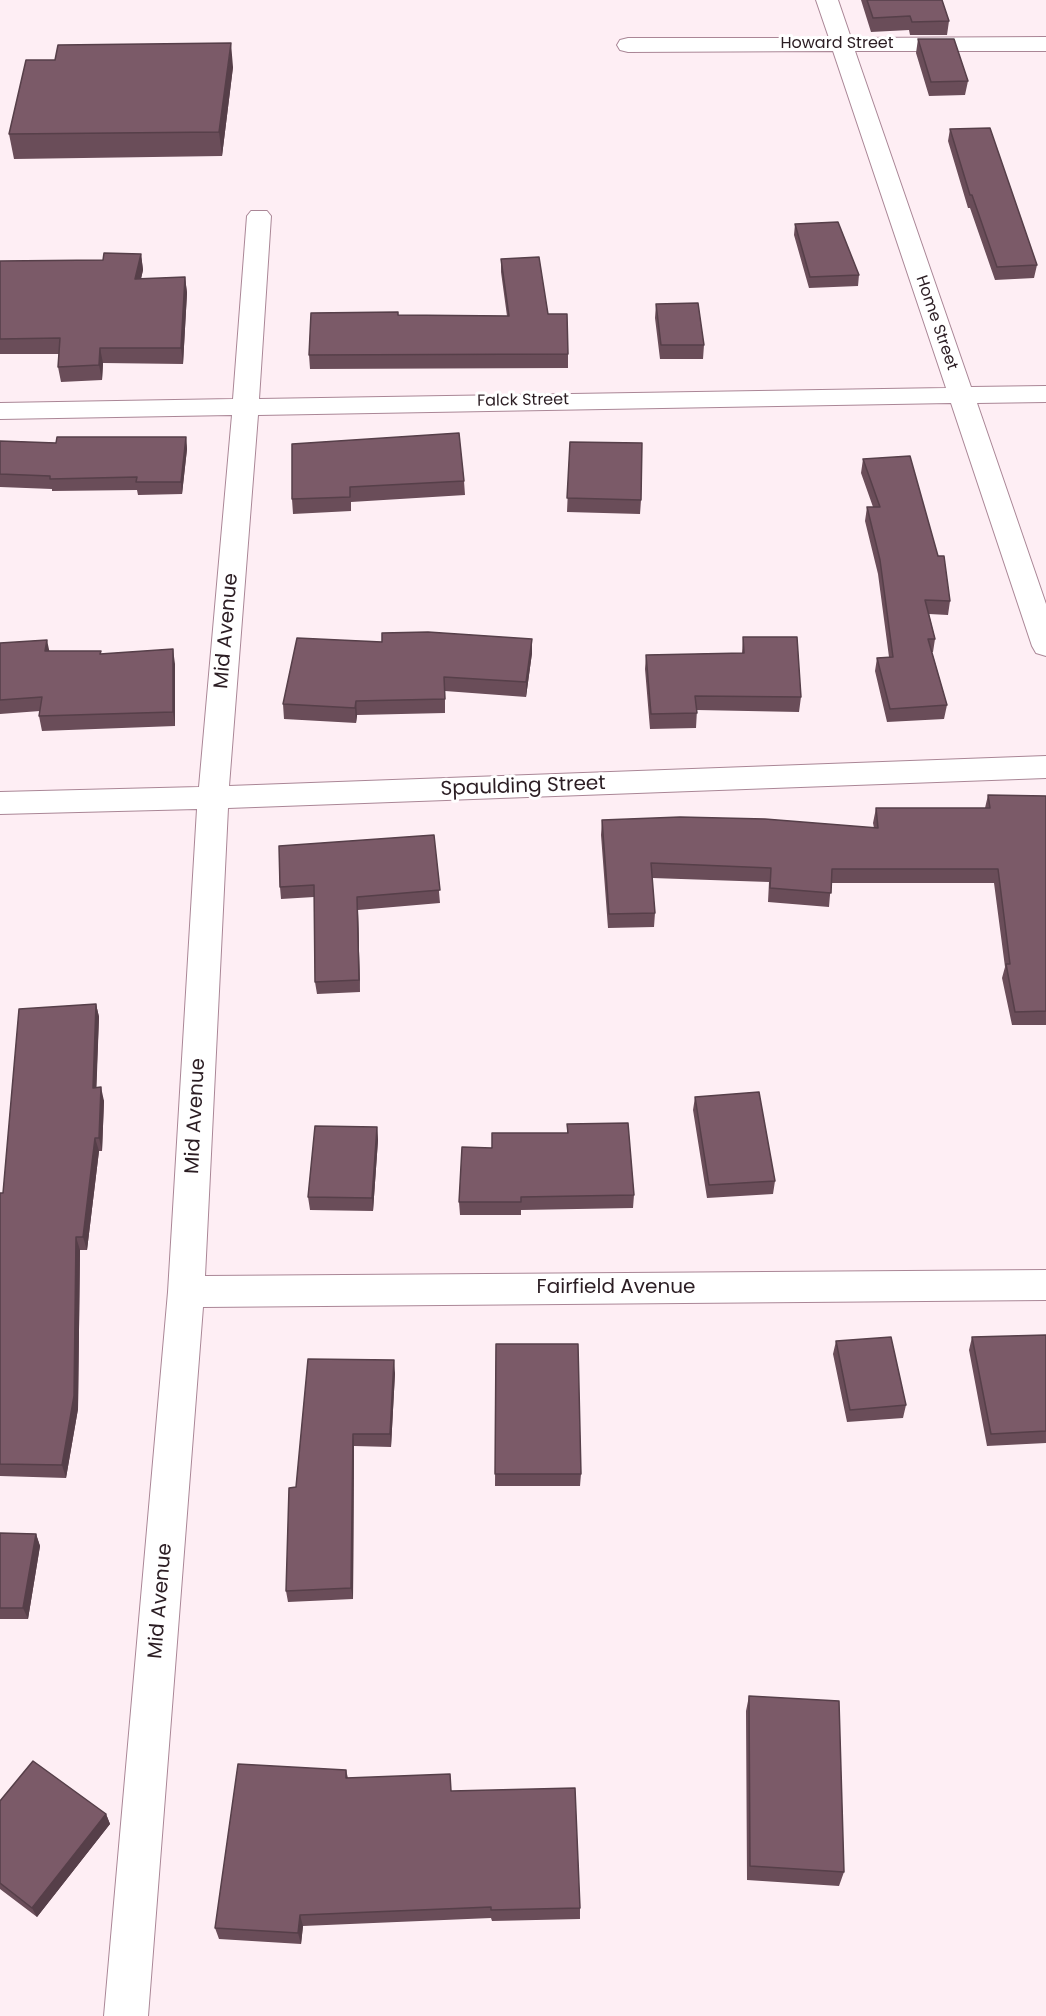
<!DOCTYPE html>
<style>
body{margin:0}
canvas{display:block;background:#feeef4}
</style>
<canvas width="1046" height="2016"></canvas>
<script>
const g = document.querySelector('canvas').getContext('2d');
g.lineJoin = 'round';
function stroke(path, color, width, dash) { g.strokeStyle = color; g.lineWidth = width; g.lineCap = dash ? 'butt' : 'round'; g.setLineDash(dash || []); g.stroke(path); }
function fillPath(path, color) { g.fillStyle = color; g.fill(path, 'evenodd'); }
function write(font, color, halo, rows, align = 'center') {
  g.font = font + ' Poppins,sans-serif'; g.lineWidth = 6; g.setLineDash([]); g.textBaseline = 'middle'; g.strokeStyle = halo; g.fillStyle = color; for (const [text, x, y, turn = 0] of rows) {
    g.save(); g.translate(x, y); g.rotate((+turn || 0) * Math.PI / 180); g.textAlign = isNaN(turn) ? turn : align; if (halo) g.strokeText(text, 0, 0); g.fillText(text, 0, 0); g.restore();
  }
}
const minor = new Path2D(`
 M816,0H838L851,38L1046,37V51H855L971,387L1046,386V402L977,403L1046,604V656L1036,653L1032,646L951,403L258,415L229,786L1046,756V778L228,808L205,1276L1046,1270V1300L203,1307L148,2016H104L168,1292L197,809L0,814V792L199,787L232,415L0,419V403L233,399L247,216L251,211H267L271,216L259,399L946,388L833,51L628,52L620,50L617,45L620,40L628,38H829Z`);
stroke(minor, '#aa8696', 2);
fillPath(minor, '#fff');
fillPath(new Path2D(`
 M861,0H942L949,21L947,35H910L909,30L871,32Z
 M918,39L968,81L965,95L929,96L916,53Z
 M55,60L233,67L222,156L14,159L9,134Z
 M950,129L1037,265L1034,278L995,280L970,208H968L948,141Z
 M795,224L859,275L858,286L809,288L794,235Z
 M141,254L143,270L141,279L185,277L187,293L183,364L103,363L102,380L61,382L58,367L59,354H0V261L103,260Z
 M501,259L548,314L568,354V368L310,369L309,355L398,315L507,316L501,272Z
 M656,304L704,345L703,359H660L655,318Z
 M186,437L187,449L182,494L138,495L137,490L52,491V489L0,487V441L56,443Z
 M570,442L641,500L640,514L567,512Z
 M292,444L464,481L465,495L351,502V511L293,514L292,499Z
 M863,459L950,601L948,615L929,614L935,639L933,652H932L947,705L944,719L887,722L875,671L877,658L889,657L878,574L865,521L867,507H873L861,473Z
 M743,637L801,697L799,712L697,710L696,728L650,729L645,669L646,655L742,653Z
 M0,643L50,651L101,654L175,664V726L42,731L39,716L40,711L0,714Z
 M532,653L526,697L445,691V713L357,715L356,723L284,719L283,704Z
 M988,795L1046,796V1025H1012L1002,978L1005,967L994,883H831L829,907L768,902L769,882L652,878L655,913L654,927L608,928L601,835L602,820L874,828L873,823L876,808H985Z
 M434,835L440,903L358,910L360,992L317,994L315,982L314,897L281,899L280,887Z
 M96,1004L99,1017L96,1088L104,1101L102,1151H99L87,1250H80L78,1409L66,1478L0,1476V1193H3Z
 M695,1097L775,1181L773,1194L707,1198L693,1110Z
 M567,1124L634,1195L633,1208L521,1210V1215H460L459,1202L492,1148L567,1133Z
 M377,1127L378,1140L373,1211L310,1210L308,1197Z
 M1046,1335V1443L987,1446L969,1350L972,1337Z
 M836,1341L906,1405L903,1418L847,1422L833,1354Z
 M496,1344L581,1474L580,1486H495Z
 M395,1373L391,1447L354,1446L353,1599L288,1602L286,1591L296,1487Z
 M0,1533L36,1534L40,1546L28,1619H0Z
 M749,1696L844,1872L839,1886L747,1880L746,1711Z
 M346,1770L348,1778L451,1791L580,1908V1919L492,1921L491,1918L303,1926L301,1944L219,1939L215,1928Z
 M0,1801L106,1814L110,1824L37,1917L0,1889Z`), '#6a4d59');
fillPath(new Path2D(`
 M231,43L233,67L222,156L219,132Z
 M141,254L143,270L137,295L135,279Z
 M185,277L187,293L183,364L181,348Z
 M100,348L103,363L102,380L99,365Z
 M186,437L187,449L182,494L181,482Z
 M532,639V653L526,697V682Z
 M47,640L50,654L45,651Z
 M173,649L175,664V726L173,712Z
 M356,701L357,715L356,723L355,708Z
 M357,897L358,910L360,992L359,980Z
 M96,1004L99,1017L96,1101L93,1088Z
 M101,1087L104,1101L102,1151L99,1138Z
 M377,1127L378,1140L373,1211L372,1198Z
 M95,1138L99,1151L87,1250L83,1237Z
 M76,1237L80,1250L78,1409L66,1478L62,1465Z
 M394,1360L395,1373L391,1447L390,1434Z
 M353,1434L354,1446L353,1599L351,1588Z
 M36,1534L40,1546L28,1619L23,1608Z
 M106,1814L110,1824L37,1917L32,1908Z
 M300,1915L303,1926L301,1944L298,1933Z`), '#563f49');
const building = new Path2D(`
 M867,0H942L949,21L912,22L910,16L873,18Z
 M918,39H954L968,81L931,82Z
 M231,43L219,132L9,134L26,60H55L58,45Z
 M990,128L1037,265L997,267L972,195H970L950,129Z
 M838,222L859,275L810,277L795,224Z
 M104,253L141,254L135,279L185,277L181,348H100L99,365L58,367L60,338L0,339V261L103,260Z
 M539,257L548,314H567L568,354L309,355L311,313L398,312V315L509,316L501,259Z
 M698,303L704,345H661L656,304Z
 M459,433L464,481L350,487V497L292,499V444Z
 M57,437H186L181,482H136L137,477L50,479V476L0,474V441L56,443Z
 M570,442L642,443L641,500L567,498Z
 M910,456L938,556H944L950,601L925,600L935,639H928L947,705L890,709L877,658L893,657L880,560L867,507H880L863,459Z
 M428,632L532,639L526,682L444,677L445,699L356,701L355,708L283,704L297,638L382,642V633Z
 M743,637H797L801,697L695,696L697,713L651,714L646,655L744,653Z
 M47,640L45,651H101L100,654L173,649V712L39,716L42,697L0,700V643Z
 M988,795L1046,796V1011L1015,1012L1006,964H1010L998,869H832L831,893L770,888L771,868L651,863L655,913L609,914L602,820L680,817L765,819L878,828L876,808H990Z
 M434,835L440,890L357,897L359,980L315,982L314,885L280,887L279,846Z
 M96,1004L93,1088L101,1087L99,1138H95L83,1237H76L74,1396L62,1465L0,1464V1193H3L19,1009Z
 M759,1092L775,1181L709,1185L695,1097Z
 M628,1123L634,1195L521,1197V1202H459L462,1147L492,1148V1133H568L567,1124Z
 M315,1126L377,1127L372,1198L308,1197Z
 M1046,1335V1431L991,1434L972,1337Z
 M891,1337L906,1405L850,1410L836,1341Z
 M496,1344H578L581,1474H495Z
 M308,1359L394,1360L390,1434H353L351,1588L286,1591L289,1488L296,1487Z
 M0,1533L36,1534L23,1608H0Z
 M749,1696L839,1701L844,1872L750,1866Z
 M33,1761L106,1814L32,1908L0,1883V1801Z
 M238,1764L346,1770V1778L450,1774L451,1791L575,1788L580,1908L491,1910V1907L300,1915L298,1933L215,1928Z`);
fillPath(building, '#7b5a68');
stroke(building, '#563f49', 1.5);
write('16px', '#2b1d23', '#fff', [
 ["Howard Street",837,44],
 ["Home Street",936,323,71],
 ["Falck Street",523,401,-1]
]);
write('20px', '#2b1d23', '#fff', [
 ["Mid Avenue",227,631,-85],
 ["Spaulding Street",523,787,-2],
 ["Mid Avenue",196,1116,-87],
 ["Fairfield Avenue",616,1288],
 ["Mid Avenue",161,1601,-85]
]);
</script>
